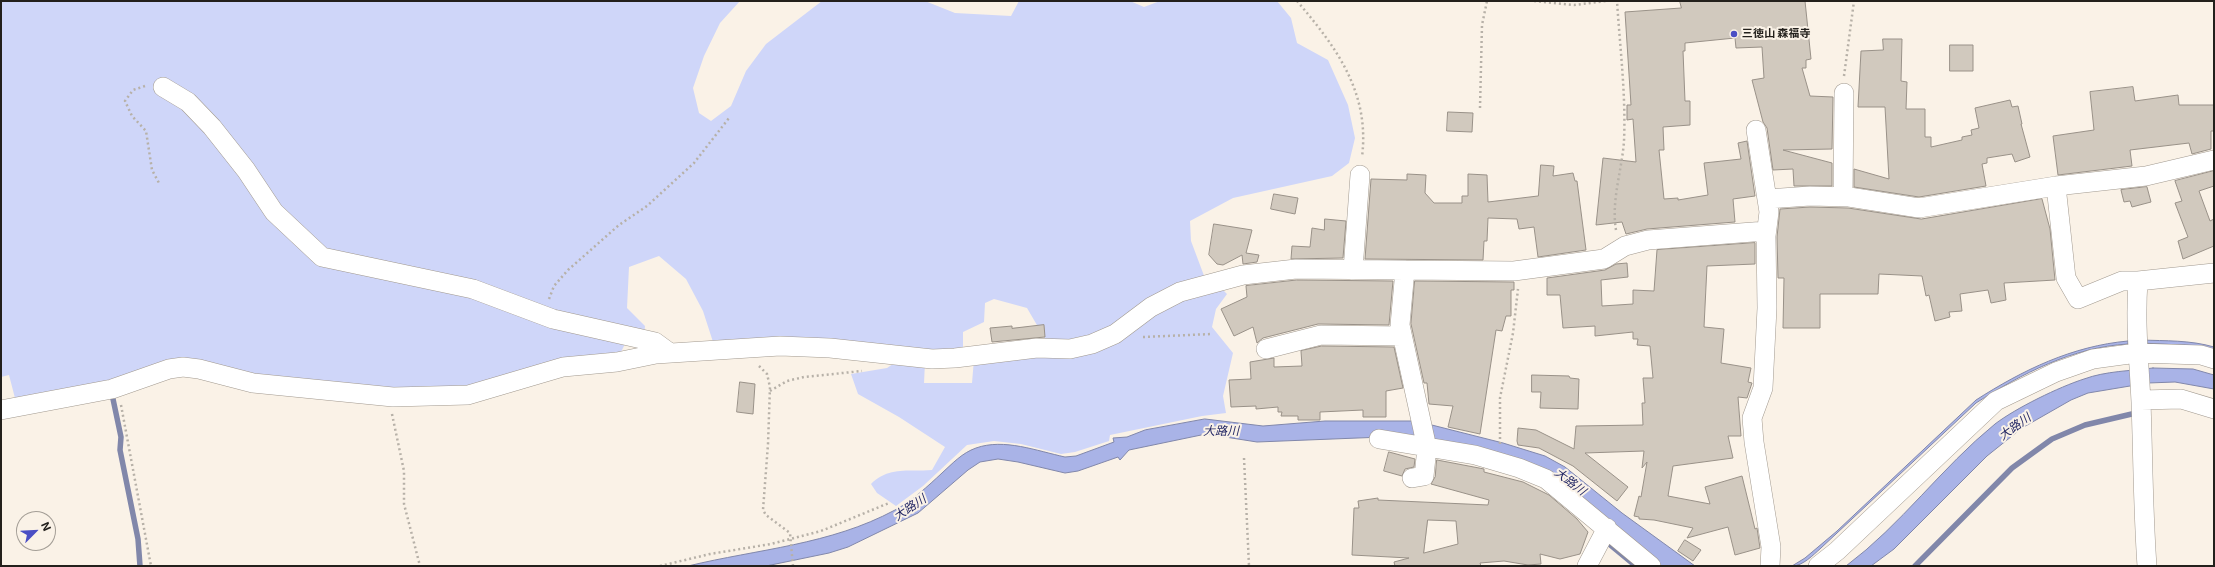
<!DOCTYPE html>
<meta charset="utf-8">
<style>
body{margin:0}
#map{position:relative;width:2215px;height:567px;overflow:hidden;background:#faf2e7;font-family:Inter,sans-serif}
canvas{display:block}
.frame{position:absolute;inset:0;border:2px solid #23201c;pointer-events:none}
.north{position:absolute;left:16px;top:511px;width:40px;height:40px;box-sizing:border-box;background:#faf2e7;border:1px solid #a49e96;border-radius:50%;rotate:66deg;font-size:11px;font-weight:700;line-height:16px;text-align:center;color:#23201c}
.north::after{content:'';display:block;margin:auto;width:14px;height:18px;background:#4a4ec4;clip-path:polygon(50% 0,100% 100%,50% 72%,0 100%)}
</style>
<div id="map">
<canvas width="2215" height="567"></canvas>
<div class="frame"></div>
<div class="north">N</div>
</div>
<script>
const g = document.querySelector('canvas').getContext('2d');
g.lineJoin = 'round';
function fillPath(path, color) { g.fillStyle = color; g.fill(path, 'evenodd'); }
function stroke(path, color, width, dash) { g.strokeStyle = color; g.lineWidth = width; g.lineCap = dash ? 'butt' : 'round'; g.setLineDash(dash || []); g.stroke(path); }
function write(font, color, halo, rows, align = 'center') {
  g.font = font + ' Inter,"Noto Sans JP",sans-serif'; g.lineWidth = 4; g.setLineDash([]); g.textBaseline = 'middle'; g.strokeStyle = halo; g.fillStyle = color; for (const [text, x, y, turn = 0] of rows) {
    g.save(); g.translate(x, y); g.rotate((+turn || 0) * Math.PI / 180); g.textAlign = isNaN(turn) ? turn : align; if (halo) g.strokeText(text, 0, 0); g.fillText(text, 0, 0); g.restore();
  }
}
fillPath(new Path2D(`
 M1,1H740L720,23L704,56L693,88L699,113L711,121L731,106L746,71L766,44L822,1H925L955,13L1011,16L1019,1H1130L1144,7L1160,1H1277L1291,18L1297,43L1328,60L1348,105L1355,138L1349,163L1332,176L1233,198L1190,221L1191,241L1206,281L1117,329L1048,344L1027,308L994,299L985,303L984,322L963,332V353L714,345L703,311L686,279L659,256L629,267L627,308L645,326L644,335L323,254L188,105L306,248L368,268L628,338L618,358L523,373L432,393L219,370L120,381L16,402L9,375L1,377Z
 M1218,285L1227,294L1216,309L1212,327L1233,353L1223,396L1226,413L1202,416L1110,435L1109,441L1075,452L1061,454L1021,444L994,441L967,445L923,486L896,506L877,493L871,484C889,466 908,472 932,470L945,447L899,417L858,394L851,374L887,368L896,362H925L924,383H972L974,359L1035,352L1137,321Z`), '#cfd6f9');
const water = new Path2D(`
 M2141,340C2166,341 2190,340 2214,347V350L2201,346L2141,343Z
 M2128,341V344C2073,347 2021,374 1976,403L1821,548C1813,555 1803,566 1792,566L1805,558L1837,531L1976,400C2023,370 2072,346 2128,341Z
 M2153,368L2193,369L2214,375V389L2175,382L2148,383L2088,393L2071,400L2022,428L1987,456L1894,549L1871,566H1846C1901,525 1942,467 1995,424C2016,408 2059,387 2084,379C2106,371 2130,371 2153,368Z
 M1205,419L1263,426L1325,421H1416L1503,443L1545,456L1565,467L1622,513L1695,566H1662L1555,477L1383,437L1257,442L1206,434L1129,450L1120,460L1118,457L1078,471L1065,473L1018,462L998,459L980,462L968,470L918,513L848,547L829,553L766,566H688C758,549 830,545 895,510C912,501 928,486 942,473C953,463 962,453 976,448C1004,438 1037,451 1065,457L1076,456L1114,442L1113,438L1127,437L1145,430Z`);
fillPath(water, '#a9b3e7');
stroke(water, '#8187aa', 1);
stroke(new Path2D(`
 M113,399L121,437L120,450L138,539L140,566
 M1609,544L1632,563
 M1915,566L2012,468L2052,439L2085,425L2136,413`), '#8187aa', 5.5);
const building = new Path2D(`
 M1680,1H1805L1811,59L1806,60V68H1802L1810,96L1833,97L1832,149L1783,150L1832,163V186H1794L1793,169L1773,170L1767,128L1763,122L1752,80L1764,78L1762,47L1736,48L1735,38L1685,43V51H1683L1685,101H1690V125L1663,127L1664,150H1659L1664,199L1678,198V200L1708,195L1704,163L1741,159L1738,143L1747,141L1755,196L1733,199L1735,222L1647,229L1626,234L1622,222L1596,225L1603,158L1636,162L1633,119L1627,120V105H1631L1625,12L1681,8Z
 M1883,39H1902L1901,81L1907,82L1906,109H1925V137H1931V147L1962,140V137L1972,135L1971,130L1979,128L1975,108L2010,100L2012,107L2018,106L2022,124H2021L2030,157L2015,162L2012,154L1987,158V163L1982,164L1986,186L1919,197L1854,187V169L1889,179L1885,107H1858L1861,51L1883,50Z
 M1950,45H1973V71H1950Z
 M2133,87L2135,101L2178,95L2179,105H2214V131H2211V149L2192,154L2189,143L2130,150L2132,166L2058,175L2053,136L2094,130L2090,92Z
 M1448,112L1473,113L1472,132L1447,131Z
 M1541,165L1554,166L1553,176L1573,173L1575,181H1577L1586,250L1538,257L1534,227L1519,229L1517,219L1488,218L1487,241H1484L1483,260L1365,259L1371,179L1407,180V174L1426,175L1425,193L1434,203H1462V196H1468V174L1487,175L1488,202L1538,196Z
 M2214,171V186L2199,191L2210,221L2214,219V246L2183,259L2178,241L2188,237L2175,203L2182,201L2175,181Z
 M2147,187L2151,202L2132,207L2130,201L2124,202L2121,190Z
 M1274,194L1298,198L1295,214L1271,209Z
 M2042,199L2050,229L2055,280L2004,283L2006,300L1991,303L1988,290L1960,294L1962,311L1949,312L1950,317L1935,321L1929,295L1926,296L1922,276L1879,274L1878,294H1820V328H1783L1784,278H1778L1777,237L1780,209L1810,207L1848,208L1921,219Z
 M1325,219L1346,221L1343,258L1291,259L1292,246L1310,247L1312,228L1324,230Z
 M1214,224L1252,230L1246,253L1259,255L1257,262L1243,264L1242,255L1223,265L1217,264L1209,255Z
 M1755,243V264L1707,266L1704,327L1724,329L1721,363L1751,368L1748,382L1752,383L1747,398L1738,397L1741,436H1728L1733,458L1673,466L1668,496L1710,504L1705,487L1742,476L1755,529L1757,528L1760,548L1735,555L1728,527L1687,538L1693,528L1654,520L1639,519V517L1634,516L1639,496L1641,497L1647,462L1642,468L1644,451L1585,453L1628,487L1617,501L1573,466L1539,448L1518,445L1517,441L1518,428L1536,430L1574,449L1576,426L1643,425L1642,403H1645L1643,378H1653L1650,346L1637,345L1638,339H1633V332L1595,336V326L1563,328L1560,295H1547V278L1605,270L1616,264L1627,263L1628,277L1601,280L1602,306L1633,304V290L1654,291L1657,250Z
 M1297,280L1393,281L1389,325L1318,324L1263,338L1257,343L1253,327L1234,336L1221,309L1247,297L1246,286Z
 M1415,281L1514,282V290H1511V316H1506L1502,331L1496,330L1480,434L1448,427L1453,406L1429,404L1427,383H1424L1411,324Z
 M1044,325L1045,337L992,342L990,328L1012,326V328Z
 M1322,346L1394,347L1403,388L1386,391V417H1363V410L1320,412V420H1298V416H1281L1282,412H1278V407L1256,409V406L1231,407L1229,380L1251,379L1250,362L1274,358V367L1302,366L1301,351Z
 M1532,375L1569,376L1570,378L1579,379L1578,409L1540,408L1541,392H1532Z
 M740,382L755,384L753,414L737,412Z
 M1389,452L1415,459L1414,467L1405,469L1402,476L1384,471Z
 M1437,460L1479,468L1484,469V472L1523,482L1549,495L1577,519L1588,532L1580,554L1560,559L1540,554L1541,564L1528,565L1504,561L1480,563L1481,566H1395L1394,562L1409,558L1352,555L1354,508H1359L1358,501L1378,498V500L1488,505L1489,500L1431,484L1435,477ZM1428,520L1456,521L1458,544L1424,553Z
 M1685,540L1701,550L1693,561L1678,551Z`);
fillPath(building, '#d1c9be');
stroke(building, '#999188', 1);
const minor = new Path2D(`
 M163,87L188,102L212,127L246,170L274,212L322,257L473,289L553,319L655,342L670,353
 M1756,130L1769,212L1766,236L1767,308L1763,388L1752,418L1754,442L1771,547L1770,566
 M2056,186L2066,278L2078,299L2122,281H2138L2214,273
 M1843,197L1844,93
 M1767,199L1810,196L1849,197L1919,208L2056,186L2146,176L2214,160
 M1353,270L1360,175
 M1405,270L1400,325L1427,448L1424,476L1412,478
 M2138,281C2135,324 2139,360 2141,402C2143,457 2143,511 2147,566
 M1266,349L1321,335L1402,336
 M2141,400L2181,399L2214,409
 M1,410L112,389L169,369L183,367L199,369L253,383L393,397L468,395L563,367L617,362L656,354L780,346L830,348L932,359L955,358L1037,348L1070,349L1092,344L1115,334L1151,307L1180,292L1243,275L1296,269L1514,271L1604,259L1625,246L1648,240L1766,231
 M1379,439L1475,455L1519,468L1546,479L1651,566
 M1587,566L1607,528
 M1818,566L1837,551L1996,401L2056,372L2093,359L2137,353L2201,355L2214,359`);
stroke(minor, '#a1998f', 20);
stroke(new Path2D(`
 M1297,1C1337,48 1370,93 1362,157
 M1534,1L1574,5L1606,1
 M1844,76L1854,1
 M145,86L133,90L125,101L132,116L146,131L152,170L159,183
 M1480,108L1482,25L1487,1
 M1616,230C1611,201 1622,170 1624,141C1626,95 1620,48 1617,1
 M549,299L554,286L568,270L619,225L647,206L694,163L729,118
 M1143,337L1212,334
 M759,366L767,374L770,387L768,444L763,510L766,515L790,533L793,566
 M770,391L787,381L804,377L862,371
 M121,405L151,566
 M392,414L404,471V504L420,566
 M1500,444V398L1513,333L1518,289
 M1244,458L1249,566
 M660,566L710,554L771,544L821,531L889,503`), '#b7b1a8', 2.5, [2, 3]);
stroke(minor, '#fff', 19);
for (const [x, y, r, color] of [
 [1734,34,4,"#4a4ec4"]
]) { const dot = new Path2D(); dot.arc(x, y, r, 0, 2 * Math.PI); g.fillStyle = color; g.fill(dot); stroke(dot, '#faf2e7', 1.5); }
write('bold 11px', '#23201c', '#faf2e7', [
 ["三徳山 森福寺",1742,34]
], 'left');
write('italic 12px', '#242865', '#faf2e7', [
 ["大路川",2015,427,-36],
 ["大路川",1221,431],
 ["大路川",1570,482,37],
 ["大路川",910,508,-34]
]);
</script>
